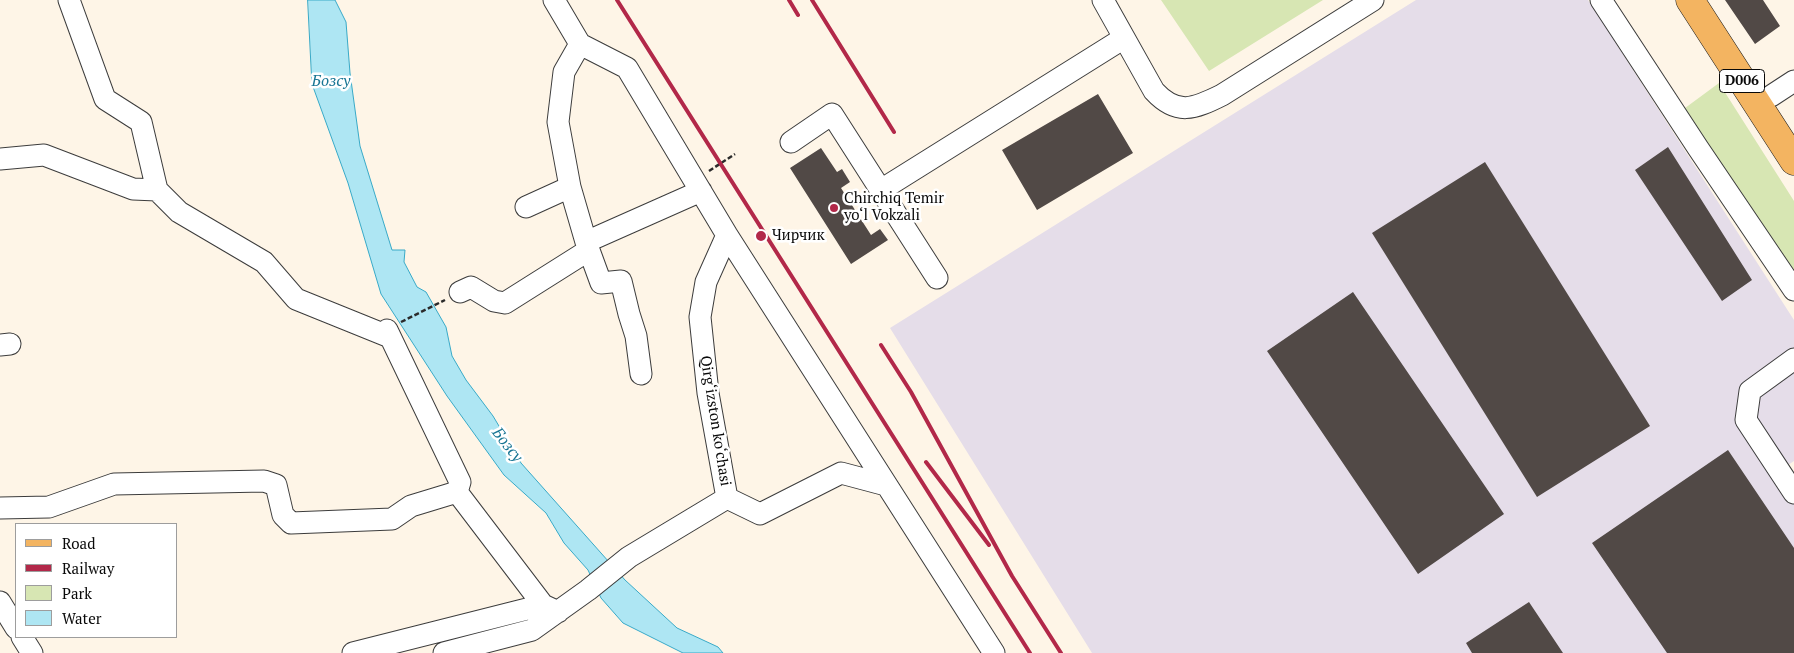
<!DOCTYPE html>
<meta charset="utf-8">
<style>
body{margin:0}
#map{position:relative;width:1794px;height:653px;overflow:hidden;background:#fef5e7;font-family:"PT Serif",serif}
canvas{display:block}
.legend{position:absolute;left:15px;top:523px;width:162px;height:115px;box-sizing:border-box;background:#fff;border:1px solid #9d9d9d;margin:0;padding:6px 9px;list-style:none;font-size:15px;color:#090909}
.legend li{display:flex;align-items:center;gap:10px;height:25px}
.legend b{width:25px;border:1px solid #9d9d9d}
</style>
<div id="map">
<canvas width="1794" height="653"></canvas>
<ul class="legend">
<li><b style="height:6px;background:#f3b461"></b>Road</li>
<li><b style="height:6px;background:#b22849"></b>Railway</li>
<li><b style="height:14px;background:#d7e6b3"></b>Park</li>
<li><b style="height:14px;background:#aee6f3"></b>Water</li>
</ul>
</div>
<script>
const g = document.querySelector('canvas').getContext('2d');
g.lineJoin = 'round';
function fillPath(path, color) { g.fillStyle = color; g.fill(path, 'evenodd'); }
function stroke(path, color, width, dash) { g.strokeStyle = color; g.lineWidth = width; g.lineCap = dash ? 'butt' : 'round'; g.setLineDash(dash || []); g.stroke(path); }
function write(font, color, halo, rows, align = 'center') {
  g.font = font + ' "PT Serif",serif'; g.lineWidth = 5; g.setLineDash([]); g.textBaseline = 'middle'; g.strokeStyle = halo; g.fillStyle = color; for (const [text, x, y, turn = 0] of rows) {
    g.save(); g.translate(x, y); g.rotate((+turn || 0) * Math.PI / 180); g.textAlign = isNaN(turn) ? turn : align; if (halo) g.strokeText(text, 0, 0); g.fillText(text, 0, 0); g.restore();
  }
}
fillPath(new Path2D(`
 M1416,0H1588L1794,320V461L1788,465L1794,474V653H1092L890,328Z`), '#e5dde9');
fillPath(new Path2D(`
 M1161,0H1323L1209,71Z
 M1719,83L1794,201V280L1681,111Z`), '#d7e6b3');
const water = new Path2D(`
 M308,0H335L346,22L350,73L360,146L392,250H405L404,262L417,287L426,292L446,327L452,356L466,380L493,416L521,463L625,580L677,628L718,647L723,653H683L623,623L601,598L588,570L564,543L546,513L504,475L447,396L381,294L348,183L312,84Z`);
fillPath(water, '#aee6f3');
stroke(water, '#38a9c7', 1);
fillPath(new Path2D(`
 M1725,0H1763L1780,26L1755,44Z
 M1098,94L1133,153L1037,210L1002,150Z
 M1668,147L1752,280L1722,301L1635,170Z
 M821,148L837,172L842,169L850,182L841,188L871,235L880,229L888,240L851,264L790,168Z
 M1485,162L1650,426L1537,497L1372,233Z
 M1353,292L1504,514L1418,574L1267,351Z
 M1728,450L1794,548V653H1667L1592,543Z
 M1529,602L1563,653H1472L1466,643Z`), '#514946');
const minor = new Path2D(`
 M69,0L105,99L141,122L157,190L179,212L264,262L296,299L390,337
 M554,0L580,44L627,68L727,235L994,653
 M1103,0L1154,91C1177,116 1194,109 1222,95L1373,0
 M1601,0L1698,148L1794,290
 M580,44L564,72L558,122L570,187L586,242L601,283L621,281L629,314L636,336L641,374
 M1771,96L1794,81
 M791,142L832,114L937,278
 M0,159L44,155L133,189L157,190
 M881,190L1124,38
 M526,207L570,187
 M727,235L706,282L700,317L708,393L727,498
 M586,242L701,191
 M460,292L471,287L494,301L505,303L589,250
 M387,330L460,482L457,492L543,605L558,612
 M0,345L10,344
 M1794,359L1750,391L1746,420L1794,493
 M727,498L760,514L841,473L886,485
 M0,508L49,507L114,484L264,481L276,485L283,515L291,523L392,519L411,506L457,492
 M0,602L16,628
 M22,637L32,653
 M353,653L543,605
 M444,653L532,630L588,590L629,557L727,498`);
const major = new Path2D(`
 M1690,0L1794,161`);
stroke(minor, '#3c3c3c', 23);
stroke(major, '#1a1a1a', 29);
stroke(new Path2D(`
 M709,171L735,154
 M401,322L445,300`), '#2b2b2b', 2.5, [5, 2.5]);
stroke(minor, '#fff', 21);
stroke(major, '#f3b461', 28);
stroke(new Path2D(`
 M617,0L1030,653
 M789,0L798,15
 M812,0L894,132
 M881,345L911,392L1012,576L1061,653
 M926,462L989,545`), '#b22849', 4);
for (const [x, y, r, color] of [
 [834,208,5,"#b22849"],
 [761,236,6,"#b22849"]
]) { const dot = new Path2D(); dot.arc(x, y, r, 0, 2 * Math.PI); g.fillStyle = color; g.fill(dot); stroke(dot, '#fff', 2); }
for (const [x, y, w] of [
 [1742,81,45]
]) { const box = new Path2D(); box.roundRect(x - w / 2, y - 11.5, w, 23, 4); g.fillStyle = '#fff'; g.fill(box); stroke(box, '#090909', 1); }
write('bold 14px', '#090909', null, [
 ["D006",1742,81]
]);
write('15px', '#090909', '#fff', [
 ["Chirchiq Temir",844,199],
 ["yo‘l Vokzali",844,216],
 ["Чирчик",772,236]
], 'left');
write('15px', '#090909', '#fff', [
 ["Qirg‘izston ko‘chasi",715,421,81]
]);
write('italic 16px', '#197694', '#fff', [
 ["Бозсу",331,81],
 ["Бозсу",507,445,52]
]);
</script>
